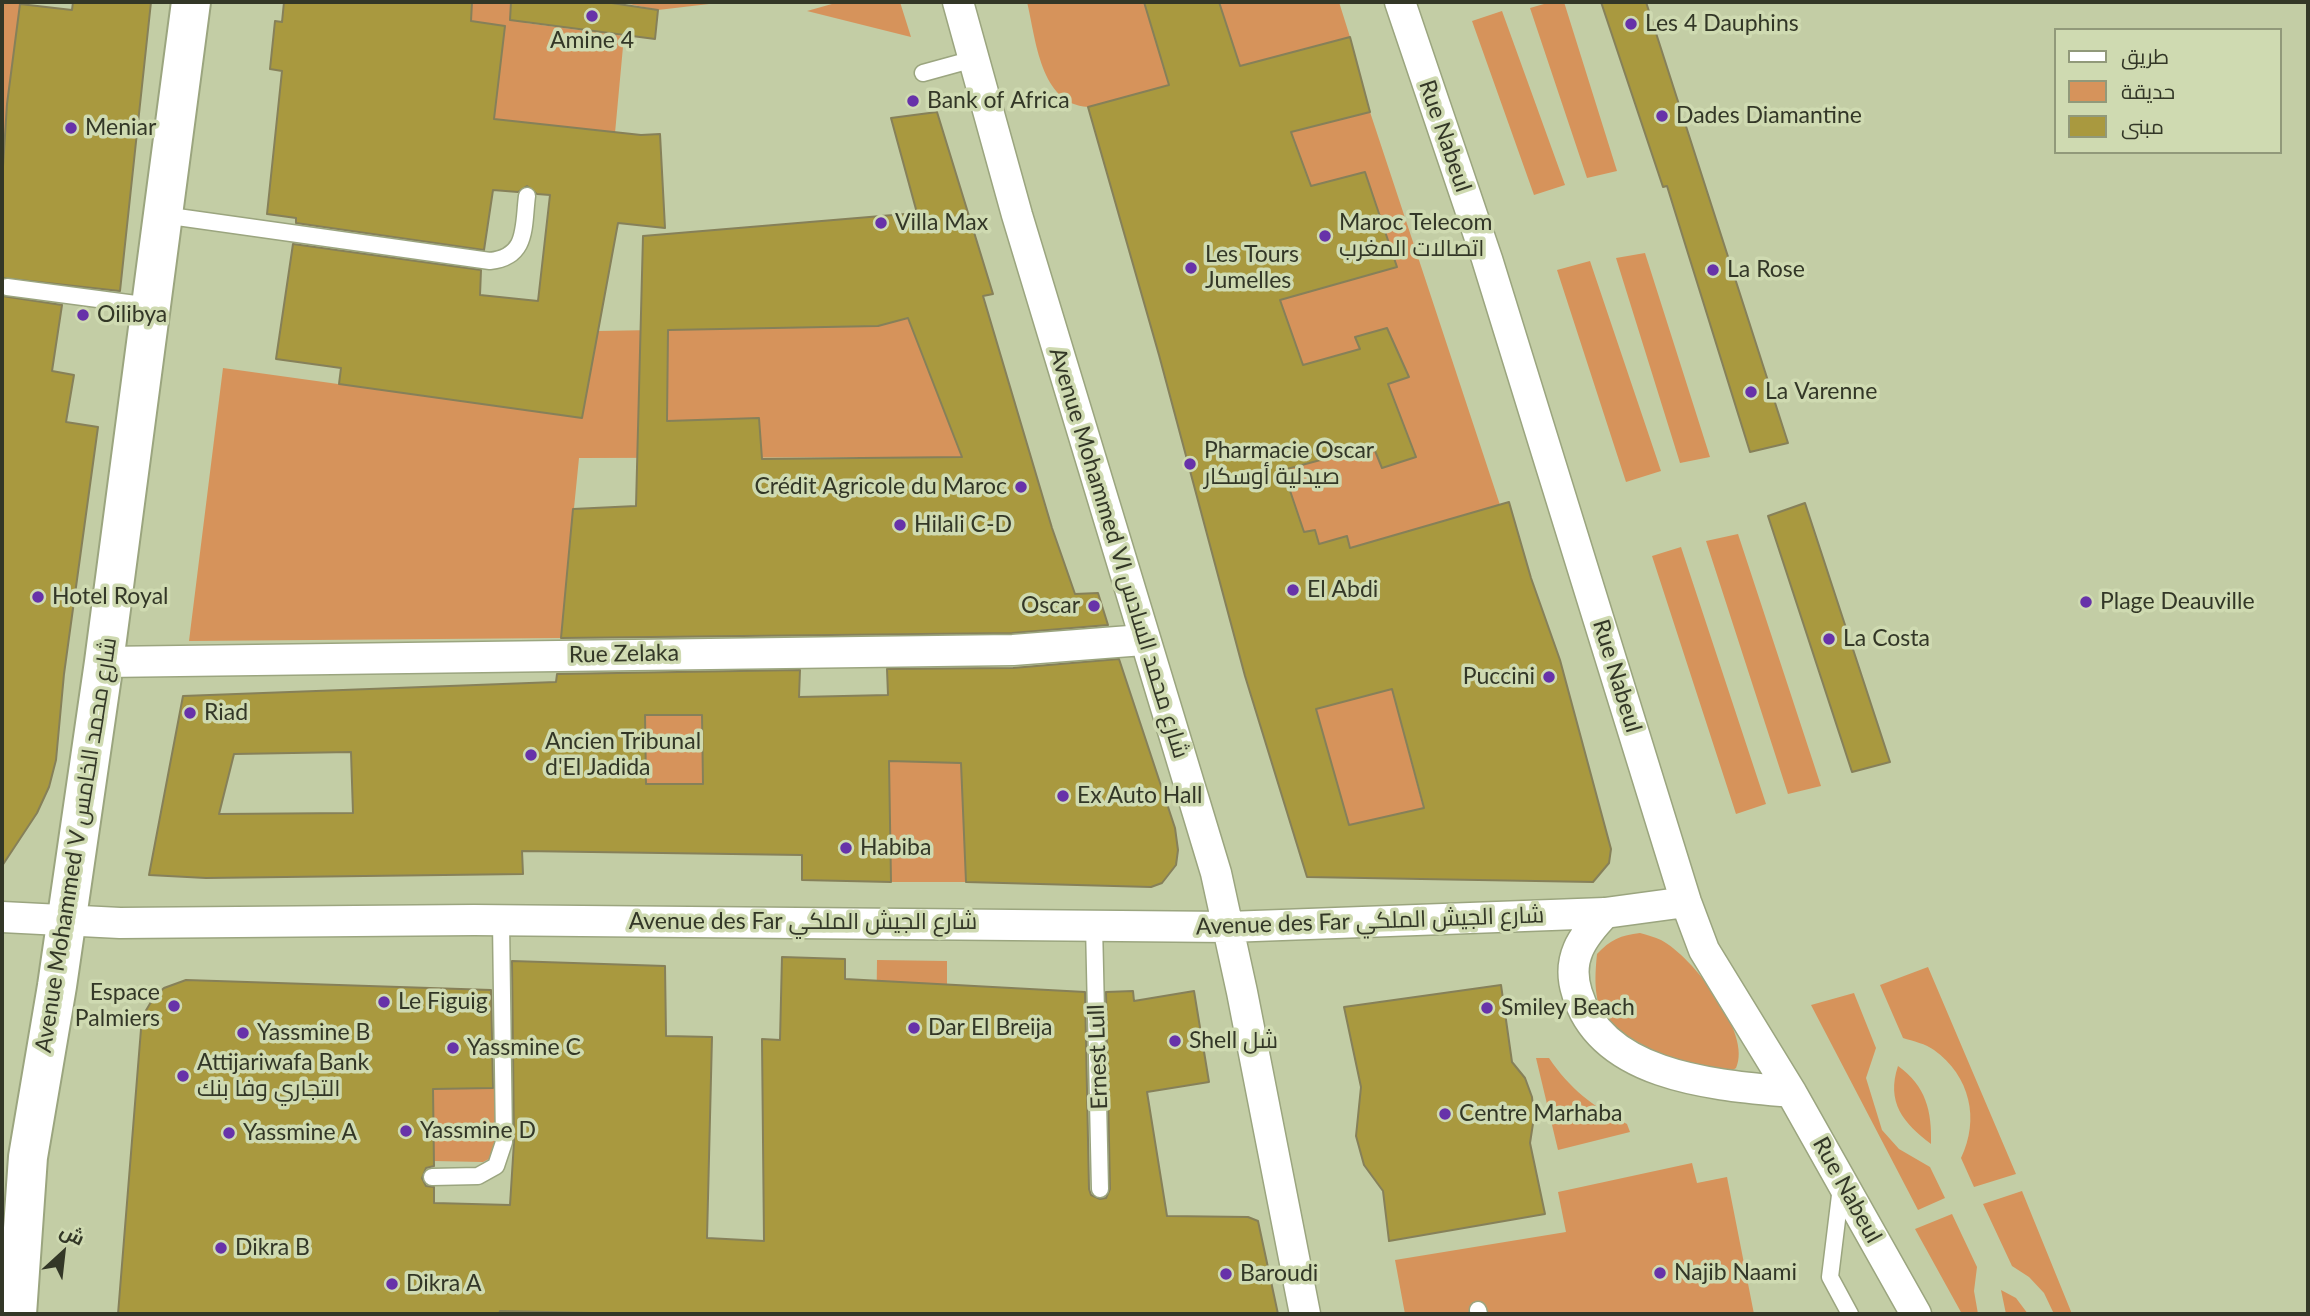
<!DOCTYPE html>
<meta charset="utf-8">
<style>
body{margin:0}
#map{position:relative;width:2310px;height:1316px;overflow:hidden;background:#c3cda5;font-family:Lato,Cairo,sans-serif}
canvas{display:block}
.frame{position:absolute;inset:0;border:4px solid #333727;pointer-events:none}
.legend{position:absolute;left:2054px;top:28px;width:228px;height:126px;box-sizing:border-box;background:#cfdab1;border:2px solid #91997a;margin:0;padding:9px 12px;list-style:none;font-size:21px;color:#333727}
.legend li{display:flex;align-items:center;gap:14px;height:35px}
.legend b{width:35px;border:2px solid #91997a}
.north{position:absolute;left:28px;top:1218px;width:70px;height:70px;-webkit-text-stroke:5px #cfdab1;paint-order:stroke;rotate:27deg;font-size:19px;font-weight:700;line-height:28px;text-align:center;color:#333727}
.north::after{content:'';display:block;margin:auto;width:24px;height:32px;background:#333727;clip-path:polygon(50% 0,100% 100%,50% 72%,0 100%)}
</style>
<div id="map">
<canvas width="2310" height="1316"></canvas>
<div class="frame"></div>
<ul class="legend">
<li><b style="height:9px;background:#fff"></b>طريق</li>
<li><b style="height:19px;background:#d6935b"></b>حديقة</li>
<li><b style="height:19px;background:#a9993f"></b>مبنى</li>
</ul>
<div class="north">ش</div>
</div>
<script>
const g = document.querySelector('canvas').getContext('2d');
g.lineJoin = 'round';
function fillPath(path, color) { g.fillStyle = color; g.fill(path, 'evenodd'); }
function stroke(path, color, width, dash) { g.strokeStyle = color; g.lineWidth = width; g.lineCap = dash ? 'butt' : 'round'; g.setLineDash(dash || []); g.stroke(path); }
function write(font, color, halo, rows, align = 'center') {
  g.font = font + ' Lato,Cairo,sans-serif'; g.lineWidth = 7; g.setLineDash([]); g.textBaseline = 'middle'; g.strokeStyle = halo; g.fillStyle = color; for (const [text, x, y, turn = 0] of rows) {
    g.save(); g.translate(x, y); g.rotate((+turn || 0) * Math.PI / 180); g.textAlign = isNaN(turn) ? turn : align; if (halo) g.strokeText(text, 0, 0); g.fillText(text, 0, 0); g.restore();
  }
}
fillPath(new Path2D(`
 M2,2H20L7,104L2,177Z
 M472,2H529L526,23L624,36L615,133L494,119L505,26L471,21Z
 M619,2H726L658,10Z
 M839,2H900L911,37L807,11Z
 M1027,2H1144L1169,85L1088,107C1040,104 1036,39 1027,2Z
 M1219,2H1339L1350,37L1240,66Z
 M1551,2H1564L1617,171L1587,178L1530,8Z
 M1502,11L1565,185L1534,195L1472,21Z
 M1370,112L1500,505L1350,548L1347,536L1319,544L1314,530L1286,536L1274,495L1290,490L1283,470L1308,463L1294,340L1286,318L1264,323L1257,141Z
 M1645,253L1710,457L1680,463L1616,258Z
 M1590,261L1661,471L1626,482L1557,270Z
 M908,318L962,457L579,458L561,638L189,641L223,368L582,418L598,331L878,326Z
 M1738,534L1821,786L1788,794L1706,541Z
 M1681,547L1766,804L1736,814L1652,556Z
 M1392,689L1433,845L1424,808L1349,825L1316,709Z
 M701,697L703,784H646L645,715Z
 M930,748V762L961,763L966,882H891L889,749Z
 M1640,933C1647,935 1655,937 1661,940C1692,956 1753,1034 1736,1068C1730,1072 1723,1075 1716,1074C1692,1070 1618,1037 1605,1018C1593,1000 1595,974 1597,954C1610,940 1621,935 1640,933Z
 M877,960L947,961V987L875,1124Z
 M1928,967L2016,1174L1974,1187L1961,1158C1980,1119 1970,1076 1934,1050C1926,1044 1913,1041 1903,1038L1880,985Z
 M1854,993L1876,1048L1866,1078L1882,1130L1899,1149L1930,1167L1945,1198L1918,1210L1811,1005Z
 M1536,1058H1549C1570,1089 1593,1107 1627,1124L1630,1132L1558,1150Z
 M1898,1066C1926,1086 1932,1111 1931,1144C1903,1123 1886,1102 1898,1066Z
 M495,1088L496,1137L491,1158L483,1162L434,1161L433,1089Z
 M1692,1163L1697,1183L1727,1177L1754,1314H1405L1395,1260L1566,1232L1558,1192Z
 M2022,1191L2072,1314H2054L2044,1293L2029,1277L2012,1266L1983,1204Z
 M1952,1214L1977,1267L1974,1291L1978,1314H1962L1915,1229Z
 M2001,1290L2016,1298L2028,1314H2006Z`), '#d6935b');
const building = new Path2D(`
 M73,2H151L120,291L2,278V182L7,104L20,4L72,10Z
 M284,2H472L471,21L505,26L494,119L641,135L660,134L665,228L618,223L582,418L339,384L341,368L276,359L293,244L481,270L480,295L538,301L550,195L537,194L527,186L518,192L493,190L484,250L296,223V218L267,214L282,71L270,69L275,21L282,22Z
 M511,2H605L658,10L655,39L510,20Z
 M1144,2H1219L1240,66L1350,37L1370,112L1291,132L1311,186L1365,172L1397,267L1280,300L1303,365L1360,349L1355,337L1387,328L1409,377L1388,384L1416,457L1382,468L1373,446L1283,470L1304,532L1315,530L1319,544L1347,536L1350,548L1509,502L1531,578L1560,660L1611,849L1609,863L1593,882L1307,877L1245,676L1159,355L1088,107L1169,85ZM1392,689L1424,808L1349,825L1316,709Z
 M1601,2H1646L1788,443L1750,452L1667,186L1663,187Z
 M937,112L993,294L983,296L1052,528L1075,594L1098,593L1108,625L1012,633L561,638L573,509L636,506L643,236L917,213L891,118ZM908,318L962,457L762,459L759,418L667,421L668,330L878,326Z
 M2,296L62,305L52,371L74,375L66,422L98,427L64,674L56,760L49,787L37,813L2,866Z
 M1805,503L1890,762L1852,772L1768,516Z
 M1119,659L1175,828L1178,850L1176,865L1162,883L1151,887L966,882L961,763L889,761L891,882L802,880V855L522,851L523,874L206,878L149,875L183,696L556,682L557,674L800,670L799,697L888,695L887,669L1013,668ZM645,715H702L703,784H646ZM351,752L353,813L219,814L234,754Z
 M782,957L845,959V979L1085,992L1089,1189L1091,1195L1100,1199L1106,1198L1110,1189L1106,992L1133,991L1134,1001L1194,991L1209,1082L1147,1092L1167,1216L1248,1217L1258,1221L1278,1314H639L500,1311L499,1314H118L142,1017L154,997L164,988L186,980L491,990L493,1088L433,1089L434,1166L426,1168L422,1178L426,1186L434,1187V1203L510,1205L514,1142L512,961L665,966L666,1036L712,1037L707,1238L764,1241L762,1039L780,1040Z
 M1501,985L1512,1062L1525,1078L1532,1097L1534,1117L1530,1143L1545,1214L1389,1241L1383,1191L1364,1165L1356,1136L1361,1087L1344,1007Z`);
fillPath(building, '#a9993f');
stroke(building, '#868059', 2);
const lane = new Path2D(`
 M923,73L974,59
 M163,215L490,261C528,257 523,227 527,196
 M7,287L151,306
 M1094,925L1100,1189
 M432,1177L478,1176L496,1166L504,1142L501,921
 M1841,1187L1830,1277L1850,1314
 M1478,1310L1479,1314`);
const street = new Path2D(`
 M958,2L1017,215L1216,873L1242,992L1305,1314
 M1400,2L1487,259L1686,902L1704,950L1791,1092L1916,1314
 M104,662L1013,650L1143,640
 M1605,913C1582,937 1566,959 1577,993C1602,1078 1717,1085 1791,1092
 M2,917L120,923L474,920L1228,927L1605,913L1686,902`);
const secondary = new Path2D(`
 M17,1314L28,1157L57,986L104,662L191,2`);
stroke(lane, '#9ba57f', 19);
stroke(street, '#9ba57f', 33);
stroke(secondary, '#9ba57f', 42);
stroke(lane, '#fff', 16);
stroke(street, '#fff', 30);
stroke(secondary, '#fff', 38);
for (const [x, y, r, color] of [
 [592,16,7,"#6732a9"],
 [1631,24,7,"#6732a9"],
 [913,101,7,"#6732a9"],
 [1662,116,7,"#6732a9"],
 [71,128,7,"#6732a9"],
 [881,223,7,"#6732a9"],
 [1325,236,7,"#6732a9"],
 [1191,268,7,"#6732a9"],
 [1713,270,7,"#6732a9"],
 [83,315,7,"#6732a9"],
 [1751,392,7,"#6732a9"],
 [1190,464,7,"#6732a9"],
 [1021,487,7,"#6732a9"],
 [900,525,7,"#6732a9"],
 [1293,590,7,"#6732a9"],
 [38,597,7,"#6732a9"],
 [2086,602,7,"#6732a9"],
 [1094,606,7,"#6732a9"],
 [1829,639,7,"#6732a9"],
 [1549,677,7,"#6732a9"],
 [190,713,7,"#6732a9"],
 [531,755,7,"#6732a9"],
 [1063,796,7,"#6732a9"],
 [846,848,7,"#6732a9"],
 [384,1002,7,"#6732a9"],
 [174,1006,7,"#6732a9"],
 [1487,1008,7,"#6732a9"],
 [914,1028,7,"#6732a9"],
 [243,1033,7,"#6732a9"],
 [1175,1041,7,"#6732a9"],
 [453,1048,7,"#6732a9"],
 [183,1076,7,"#6732a9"],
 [1445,1114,7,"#6732a9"],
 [406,1131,7,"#6732a9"],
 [229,1133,7,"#6732a9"],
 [221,1248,7,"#6732a9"],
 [1660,1273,7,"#6732a9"],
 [1226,1274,7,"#6732a9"],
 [392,1284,7,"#6732a9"]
]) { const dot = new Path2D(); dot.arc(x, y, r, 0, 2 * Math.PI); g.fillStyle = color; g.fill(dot); stroke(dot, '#cfdab1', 2.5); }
write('23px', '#333727', '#cfdab1', [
 ["Les 4 Dauphins",1645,24],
 ["Amine 4",592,41,"center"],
 ["Bank of Africa",927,101],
 ["Dades Diamantine",1676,116],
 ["Meniar",85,128],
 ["Villa Max",895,223],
 ["Maroc Telecom",1339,223],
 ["اتصالات المغرب",1339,249],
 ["Les Tours",1205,255],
 ["Jumelles",1205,281],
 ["La Rose",1727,270],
 ["Oilibya",97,315],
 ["La Varenne",1765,392],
 ["Pharmacie Oscar",1204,451],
 ["صيدلية أوسكار",1204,477],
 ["Crédit Agricole du Maroc",1007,487,"right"],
 ["Hilali C-D",914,525],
 ["El Abdi",1307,590],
 ["Hotel Royal",52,597],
 ["Plage Deauville",2100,602],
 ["Oscar",1080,606,"right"],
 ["La Costa",1843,639],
 ["Puccini",1535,677,"right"],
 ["Riad",204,713],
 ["Ancien Tribunal",545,742],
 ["d'El Jadida",545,768],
 ["Ex Auto Hall",1077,796],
 ["Habiba",860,848],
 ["Espace",160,993,"right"],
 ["Palmiers",160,1019,"right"],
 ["Le Figuig",398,1002],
 ["Smiley Beach",1501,1008],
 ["Dar El Breija",928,1028],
 ["Yassmine B",257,1033],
 ["Shell شل",1189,1041],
 ["Yassmine C",467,1048],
 ["Attijariwafa Bank",197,1063],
 ["التجاري وفا بنك",197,1089],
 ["Centre Marhaba",1459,1114],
 ["Yassmine D",420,1131],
 ["Yassmine A",243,1133],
 ["Dikra B",235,1248],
 ["Najib Naami",1674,1273],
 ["Baroudi",1240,1274],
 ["Dikra A",406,1284]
], 'left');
write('23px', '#333727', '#cfdab1', [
 ["Rue Nabeul",1445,136,71],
 ["Avenue Mohammed VI شارع محمد السادس",1119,553,73],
 ["Rue Zelaka",624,654,-1],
 ["Rue Nabeul",1617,676,73],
 ["Avenue Mohammed V شارع محمد الخامس",76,845,-81],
 ["Avenue des Far شارع الجيش الملكي",1370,921,-2],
 ["Avenue des Far شارع الجيش الملكي",803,922],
 ["Ernest Lull",1098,1057,-92],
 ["Rue Nabeul",1847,1190,61]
]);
</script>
